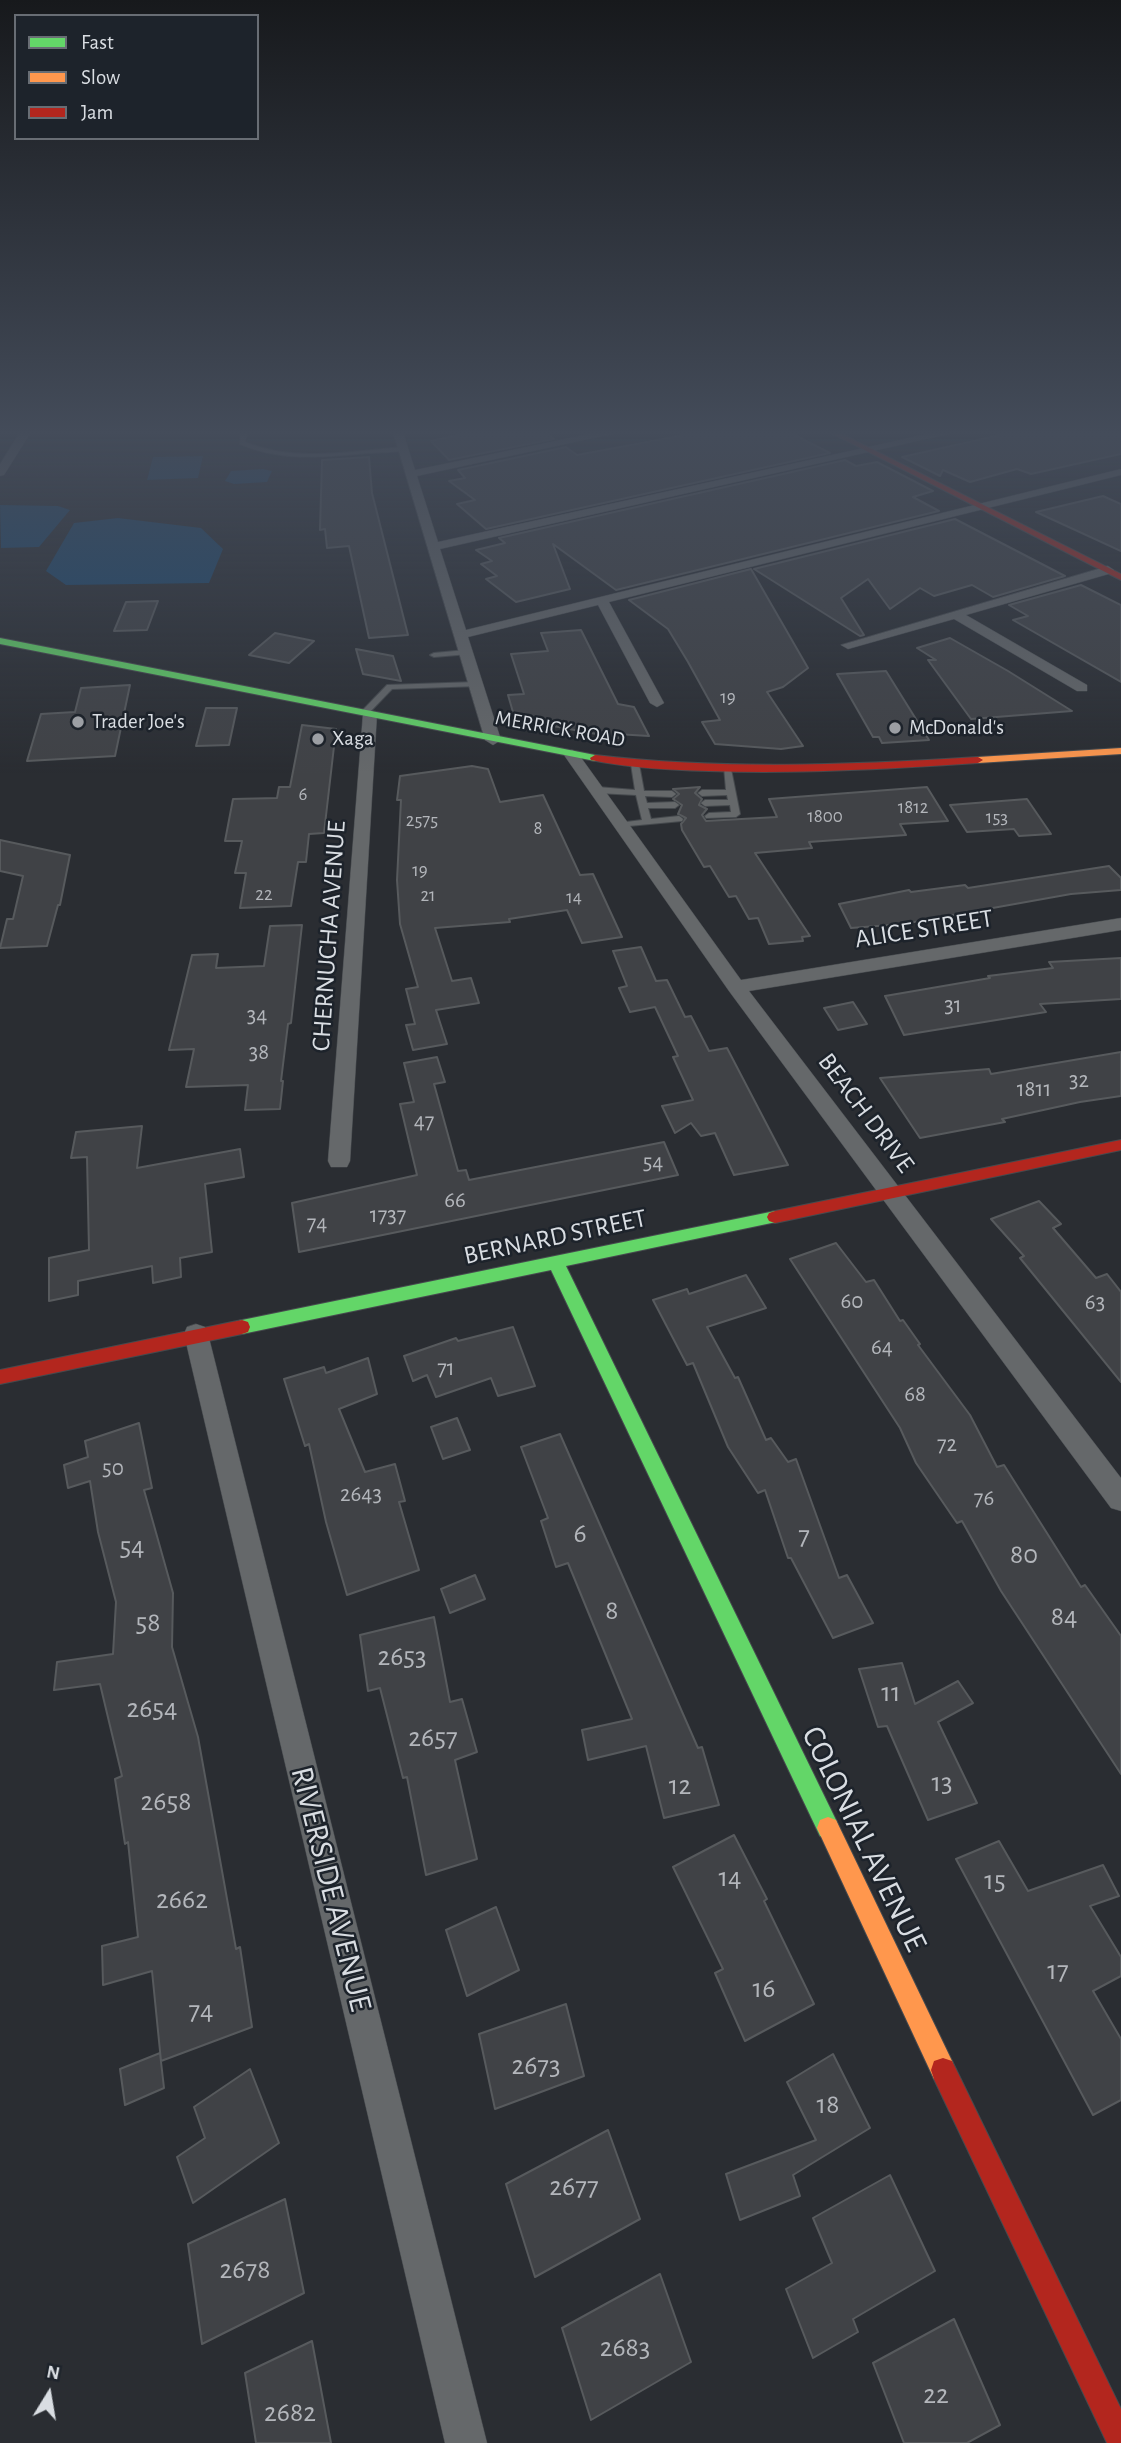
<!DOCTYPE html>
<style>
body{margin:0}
#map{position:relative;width:1121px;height:2443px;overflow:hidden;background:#2a2d32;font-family:"Alegreya Sans",sans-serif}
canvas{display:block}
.legend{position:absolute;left:14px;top:14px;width:245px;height:126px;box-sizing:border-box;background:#1d232b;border:2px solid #686d74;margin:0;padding:9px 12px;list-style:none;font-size:21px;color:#d9dde2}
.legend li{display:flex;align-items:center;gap:14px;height:35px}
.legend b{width:35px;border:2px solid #686d74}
.north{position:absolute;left:14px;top:2359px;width:70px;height:70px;-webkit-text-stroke:5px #1d232b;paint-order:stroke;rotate:11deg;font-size:19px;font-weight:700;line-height:28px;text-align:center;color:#d9dde2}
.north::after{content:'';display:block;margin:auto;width:24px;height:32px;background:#d9dde2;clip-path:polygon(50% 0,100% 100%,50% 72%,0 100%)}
</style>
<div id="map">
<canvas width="1121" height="2443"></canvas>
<ul class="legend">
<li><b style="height:9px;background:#63d668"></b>Fast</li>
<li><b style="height:9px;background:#ff974d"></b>Slow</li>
<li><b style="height:9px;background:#b3261e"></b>Jam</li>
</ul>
<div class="north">N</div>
</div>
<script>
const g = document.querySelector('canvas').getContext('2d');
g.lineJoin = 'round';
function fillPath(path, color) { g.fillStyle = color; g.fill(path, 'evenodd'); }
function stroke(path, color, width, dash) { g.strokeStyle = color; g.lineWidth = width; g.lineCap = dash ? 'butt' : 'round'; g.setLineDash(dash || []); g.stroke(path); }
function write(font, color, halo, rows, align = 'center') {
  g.font = font + ' "Alegreya Sans",sans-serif'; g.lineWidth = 5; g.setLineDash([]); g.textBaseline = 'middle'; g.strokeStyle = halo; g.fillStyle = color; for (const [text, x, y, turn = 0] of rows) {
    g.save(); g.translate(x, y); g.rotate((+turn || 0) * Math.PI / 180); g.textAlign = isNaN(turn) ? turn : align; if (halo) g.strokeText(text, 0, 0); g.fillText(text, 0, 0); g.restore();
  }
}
fillPath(new Path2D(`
 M203,456L198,478L147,480L153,457Z
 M263,469L272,471L267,482L234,484L225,481L231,471Z
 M0,505L58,506L70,510L39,547L1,548Z
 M118,518L201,528L223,549L209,583L66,585L46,571L74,523Z`), '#1a4870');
const building = new Path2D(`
 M471,432H545L554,439L449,460L431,441Z
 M700,432H789L830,453L486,529L457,504L475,500L449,481L465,478L458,470L566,447L577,455Z
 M1013,432H1121V454L1031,474L1017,469L970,482L943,470L940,476L902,457Z
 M369,457L372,493L408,635L369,638L349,546L327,548L325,529L320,530L322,460Z
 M845,460L856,466L877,462L933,491L913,497L939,511L616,590L553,544L570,589L516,602L486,579L497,576L481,564L492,561L476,550L505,543L499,538Z
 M1103,496L1121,504V551L1036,512Z
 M955,519L1065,576L993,597L972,585L934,596L920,588L890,609L868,579L841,598L864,635L860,636L754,569Z
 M751,569L808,668L783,687L767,692L803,746L781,749L715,744L702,722L720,720L688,662L668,629L629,600Z
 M1081,585L1121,605V682L1013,620L1028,616L1009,605Z
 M158,601L147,630L114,631L126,602Z
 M581,630L618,704L634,707L649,736L616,734L618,738L515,719L508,695L524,694L511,654L548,651L541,633Z
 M275,633L314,641L289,663L249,655Z
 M950,638L1008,671L1072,711L971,719L928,660H936L917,648Z
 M356,649L393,656L401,681L363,674Z
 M886,671L929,740L882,743L879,737H873L837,674Z
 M130,685L115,756L27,761L41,714L75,712L81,688Z
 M206,708H237L229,745L196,746Z
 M302,725L336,729L324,833L309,834L306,862H298L291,906L240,908L246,873H235L242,841H225L233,799L277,798L279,787H290Z
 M472,766L488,769L500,802L543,795L580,875L593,874L622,937L582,943L567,910L509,919L510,922L435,928L452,981L471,978L479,1003L436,1010L447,1044L413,1050L406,1025L415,1024L406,989L418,987L400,924L397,880L401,800H397L400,776Z
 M700,787L695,793L702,799L699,805L707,809L702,815L706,821L777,817L769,799L927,787L948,821L900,824L906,835L809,842L812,848L755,853L810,936L802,937L803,941L769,944L758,918L749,919L736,896L729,897L710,866L704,867L682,830L681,824L686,818L678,814L682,805L673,799L679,794L673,789Z
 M1027,799L1051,834L1019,836L1014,829L967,832L950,805Z
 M0,840L70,855L60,905H58L47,946L0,948L7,919H13L23,876L0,871Z
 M1109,866L1121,878V890L1071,894L903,924L851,928L839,904L909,890L911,892L965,885L968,888Z
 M302,925L291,1023L288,1024L281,1081H283L280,1109L245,1110L248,1085L186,1087L194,1049L169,1050L192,955L218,954L216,968L264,966L270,926Z
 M641,947L656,981L667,980L685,1017L691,1016L709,1051L727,1048L788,1165L734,1175L715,1133L701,1136L691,1123L675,1133L662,1106L693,1100L673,1057L678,1056L655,1007L630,1012L619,988L627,986L613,951Z
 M1121,958V999L1040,1004L1046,1012L904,1035L885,996L990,978L988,976L1053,968L1049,962Z
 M853,1002L867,1024L838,1030L824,1008Z
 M1121,1052V1096L1080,1102L1002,1119L1005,1122L920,1138L880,1078L989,1069L991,1074Z
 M437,1057L445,1082L434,1084L458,1171L466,1170L469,1180L664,1142L678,1175L299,1252L292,1203L417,1175L400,1104L414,1102L404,1063Z
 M142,1126L137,1168L240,1149L244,1177L205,1184L212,1252L180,1258L181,1277L153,1283L152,1266L78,1281V1295L49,1301V1258L89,1250L87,1157L71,1158L76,1132Z
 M1039,1201L1061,1224L1053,1228L1096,1278L1107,1274L1121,1292V1382L1020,1258L1024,1256L991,1219Z
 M836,1243L866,1282L874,1280L900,1321L903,1320L920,1344L918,1345L970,1415L997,1467L1004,1465L1081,1587L1085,1585L1121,1636V1774L1001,1591L962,1521L957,1523L916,1463L900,1428L790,1259Z
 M746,1275L766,1308L707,1327L735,1378L738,1377L766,1440L771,1438L788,1462L796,1459L839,1578L847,1575L873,1623L833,1638L791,1558H788L765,1490L758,1493L728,1447L693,1363L687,1365L653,1300L687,1289L689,1294Z
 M513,1327L535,1386L498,1396L491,1378L436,1397L427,1375L413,1381L404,1356L456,1338L458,1341Z
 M368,1358L377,1394L339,1409L365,1472L395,1464L405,1501L399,1502L419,1570L347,1595L326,1522L309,1444L305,1446L284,1379L324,1367L326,1373Z
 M457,1418L470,1450L443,1459L431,1427Z
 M139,1423L152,1488L144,1490L173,1593L172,1647L198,1737L236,1949L240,1947L252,2027L161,2061L152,1971L103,1985L102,1946L138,1937L128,1842L125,1844L115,1779L122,1776L100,1684L54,1690L57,1662L113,1654L116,1602L98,1532L90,1481L68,1488L64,1465L88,1457L85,1441Z
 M560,1434L698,1748L702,1747L719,1805L664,1818L646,1746L588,1760L582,1730L632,1719L568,1563L556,1567L541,1521L548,1518L521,1447Z
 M475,1575L485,1599L450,1613L441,1589Z
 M434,1617L450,1702L462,1699L477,1752L455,1760L477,1859L426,1875L407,1777L403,1778L380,1688L368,1691L360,1635Z
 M902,1663L915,1704L958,1681L973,1703L938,1722L977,1803L928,1820L887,1726L878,1727L859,1669Z
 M734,1835L767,1899L764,1901L814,2004L745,2041L715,1973L723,1969L673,1867Z
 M999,1841L1028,1891L1103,1865L1119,1896L1090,1906L1121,1957V1976L1093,1991L1121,2039V2100L1093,2115L956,1859Z
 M496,1907L519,1970L467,1996L446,1930Z
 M566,2004L584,2076L495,2109L479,2034Z
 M160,2053L164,2088L125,2105L120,2069Z
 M833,2054L870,2128L793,2175L800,2196L740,2220L726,2174L816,2140L787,2082Z
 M250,2069L279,2143L193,2203L177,2157L205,2138L194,2107Z
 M608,2130L640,2219L535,2277L506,2184Z
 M890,2175L935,2271L853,2319L858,2332L813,2358L786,2289L832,2263L813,2218Z
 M285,2199L304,2293L202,2344L188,2244Z
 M660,2274L691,2362L591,2420L562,2328Z
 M954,2319L1000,2425L967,2443H904L873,2363Z
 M312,2341L331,2443H256L245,2373Z`);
fillPath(building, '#404246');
stroke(building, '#575a5d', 2);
const lane = new Path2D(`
 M241,432H247L245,442C295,463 352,451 404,447L407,449C396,453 381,452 369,453C325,457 281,462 240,444Z
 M466,650L470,652L469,654L434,657L430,655L434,653Z
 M476,682L480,684L479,686L392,689L367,715L360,713L387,685Z
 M635,761L639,764L644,791H672L676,794L672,797L645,796L647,803L675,802L679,805L675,808H648L651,819L679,816L683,819L682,821L618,827V823L642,820L636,795L597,793L593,790L597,787L635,790L631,764Z
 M724,767L731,769L740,814L736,817L706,818L705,816L709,813L731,812L730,805L705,806L701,803L705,800H728L727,795L702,796L698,793L702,790H726Z`);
const street = new Path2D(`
 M20,432H31L4,475L0,476V464Z
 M393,432H403L415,470L599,432H621L417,476L438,542L936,432H957L440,549L466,630L1121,469V475L609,602L664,703L657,707L650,703L598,605L468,637L501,740L493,745L485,740Z
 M1108,566L1114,570L1112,573L966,615L1087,685V691H1077L954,619L848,649L841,645Z
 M370,710L377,714L350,1161L347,1167H331L328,1161L363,714Z
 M572,750L577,752L741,980L1121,918V930L749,991L1121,1478V1511L1111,1508L729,991L564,755Z
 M196,1324L205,1327L208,1334L487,2443H445L184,1334L187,1327Z`);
const fast = new Path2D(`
 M0,638L595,755L600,758L595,761L0,644Z
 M775,1211L781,1213L783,1217L781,1221L566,1266L836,1820L839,1828L836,1836L828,1839L820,1836L551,1270L242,1334L236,1332L234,1327L236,1322L242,1320Z`);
const slow = new Path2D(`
 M1121,748V754L978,763L973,760L978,757Z
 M828,1817L836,1820L952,2061L955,2070L952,2079L943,2082L934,2079L817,1828L820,1820Z`);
const jam = new Path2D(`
 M829,432H838L1121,574V580Z
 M595,755C723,770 850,765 978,757L983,760L978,763C888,769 799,774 709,771C670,770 629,768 591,760L590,758Z
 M1121,1140V1150L775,1223L769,1221L767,1217L769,1213L775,1211Z
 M242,1320L248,1322L250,1327L248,1332L242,1334L0,1384V1370Z
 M943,2058L952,2061L1121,2409V2443H1107L934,2079L931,2070L934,2061Z`);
stroke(lane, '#464a4e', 2);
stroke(street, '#464a4e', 1);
stroke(fast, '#464a4e', 2);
stroke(slow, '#464a4e', 2);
stroke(jam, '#464a4e', 2);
fillPath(lane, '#65686a');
fillPath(street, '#65686a');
fillPath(fast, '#63d668');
fillPath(slow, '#ff974d');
fillPath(jam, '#b3261e');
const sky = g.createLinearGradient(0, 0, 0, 774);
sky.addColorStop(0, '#17191c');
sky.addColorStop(0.56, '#444c5a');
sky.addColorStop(1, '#444c5a00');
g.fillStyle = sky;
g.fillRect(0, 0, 1121, 774);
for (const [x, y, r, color] of [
 [78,722,7,"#9c9fa4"],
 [895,728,7,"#9c9fa4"],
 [318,739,7,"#9c9fa4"]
]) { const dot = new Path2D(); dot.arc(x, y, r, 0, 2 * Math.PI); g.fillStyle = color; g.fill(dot); stroke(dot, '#1d232b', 2.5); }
write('19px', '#b3b6bb', null, [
 ["19",728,697],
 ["6",303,794],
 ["1812",913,807],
 ["1800",825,816],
 ["153",997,817],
 ["2575",422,820],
 ["8",538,828],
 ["19",420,870],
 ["22",264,894],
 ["21",428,895],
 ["14",574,897]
]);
write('21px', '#d9dde2', '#1d232b', [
 ["Trader Joe's",92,722],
 ["McDonald's",909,728],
 ["Xaga",332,739]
], 'left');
write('21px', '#d9dde2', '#1d232b', [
 ["MERRICK ROAD",560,729,10]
]);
write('23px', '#b3b6bb', null, [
 ["31",953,1005],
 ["34",257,1015],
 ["38",259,1052],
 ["32",1079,1080],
 ["1811",1034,1089],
 ["47",424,1121],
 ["54",653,1162],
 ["66",455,1200],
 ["1737",388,1215],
 ["74",317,1223],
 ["60",852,1301],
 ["63",1095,1302],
 ["64",882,1347],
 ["71",446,1368],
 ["68",915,1394],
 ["72",947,1444],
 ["50",113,1468],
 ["2643",361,1494],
 ["76",984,1498]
]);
write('26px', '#d9dde2', '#1d232b', [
 ["ALICE STREET",924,929,-9],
 ["CHERNUCHA AVENUE",329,936,-86],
 ["BEACH DRIVE",866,1113,53],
 ["BERNARD STREET",555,1237,-12]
]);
write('28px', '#b3b6bb', null, [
 ["6",580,1534],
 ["7",804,1536],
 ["54",132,1547],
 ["80",1024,1555],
 ["8",612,1611],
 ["84",1064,1617],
 ["58",148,1623],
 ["2653",402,1657],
 ["11",891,1693],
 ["2654",152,1709],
 ["2657",433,1738],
 ["13",942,1783],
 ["12",680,1786],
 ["2658",166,1802],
 ["14",730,1878],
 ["15",995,1881],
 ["2662",182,1900],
 ["17",1058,1971],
 ["16",764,1989],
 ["74",201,2011],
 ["2673",536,2066],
 ["18",828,2105],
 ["2677",574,2187],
 ["2678",245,2270],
 ["2683",625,2348],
 ["22",936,2395],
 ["2682",290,2413]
]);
write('32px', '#d9dde2', '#1d232b', [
 ["COLONIAL AVENUE",864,1839,64],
 ["RIVERSIDE AVENUE",331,1889,76]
]);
</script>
